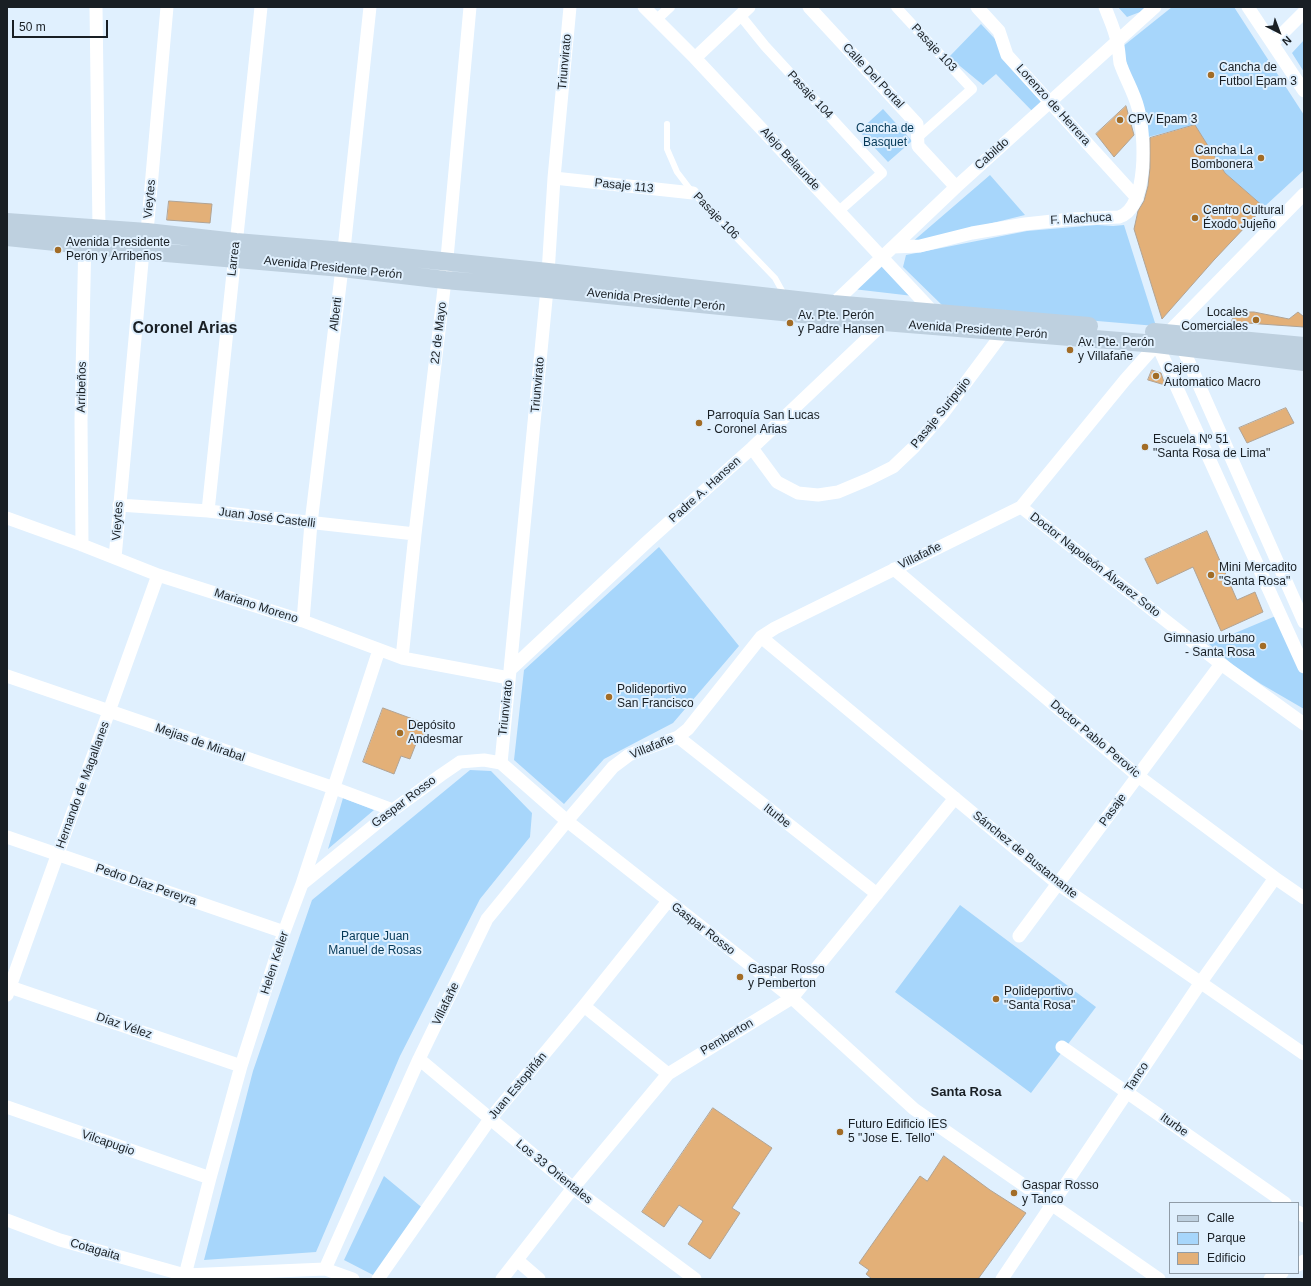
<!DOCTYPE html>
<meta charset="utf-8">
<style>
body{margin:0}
#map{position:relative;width:1311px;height:1286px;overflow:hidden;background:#e0f0fe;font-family:Helvetica,sans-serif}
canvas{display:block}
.frame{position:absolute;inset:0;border:8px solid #191f24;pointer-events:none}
.legend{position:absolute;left:1169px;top:1202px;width:130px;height:72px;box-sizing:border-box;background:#e0f0fe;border:1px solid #909ca7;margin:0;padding:5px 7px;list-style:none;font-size:12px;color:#191f24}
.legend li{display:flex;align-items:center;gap:8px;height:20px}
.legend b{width:20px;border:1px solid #909ca7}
.north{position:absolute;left:1259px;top:12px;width:40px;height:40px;-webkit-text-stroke:3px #e0f0fe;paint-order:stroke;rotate:138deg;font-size:11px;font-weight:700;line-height:16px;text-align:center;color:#191f24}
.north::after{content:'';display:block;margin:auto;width:14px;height:18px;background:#191f24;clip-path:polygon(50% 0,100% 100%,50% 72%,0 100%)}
.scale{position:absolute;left:12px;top:20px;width:96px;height:18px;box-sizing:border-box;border:2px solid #191f24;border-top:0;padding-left:5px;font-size:12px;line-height:14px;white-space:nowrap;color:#191f24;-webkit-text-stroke:3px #e0f0fe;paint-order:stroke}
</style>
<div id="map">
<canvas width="1311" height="1286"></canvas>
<div class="frame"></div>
<ul class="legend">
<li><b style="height:5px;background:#bed0df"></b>Calle</li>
<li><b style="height:11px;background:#a7d6fb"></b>Parque</li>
<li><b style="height:11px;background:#e3b078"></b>Edificio</li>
</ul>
<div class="north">N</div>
<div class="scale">50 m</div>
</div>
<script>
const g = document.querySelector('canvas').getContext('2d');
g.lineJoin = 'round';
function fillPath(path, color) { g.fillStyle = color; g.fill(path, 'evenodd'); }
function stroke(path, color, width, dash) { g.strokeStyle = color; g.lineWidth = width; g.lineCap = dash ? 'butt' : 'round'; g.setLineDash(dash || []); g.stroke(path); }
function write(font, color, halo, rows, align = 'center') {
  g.font = font + ' Helvetica,sans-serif'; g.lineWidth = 4; g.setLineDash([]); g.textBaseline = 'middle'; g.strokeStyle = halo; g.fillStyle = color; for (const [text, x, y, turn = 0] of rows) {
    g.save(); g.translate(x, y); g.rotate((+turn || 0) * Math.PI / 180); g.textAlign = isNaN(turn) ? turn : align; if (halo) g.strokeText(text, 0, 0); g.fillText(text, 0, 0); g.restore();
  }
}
fillPath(new Path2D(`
 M1118,7H1145L1140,12L1127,17Z
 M1172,7H1234L1304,115V170L1264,207L1225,173L1195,125L1148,137L1122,47Z
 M981,24L995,39L1005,60L1046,102L1034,113L996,74L983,85L949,57Z
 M1304,40V72L1292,53Z
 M883,109L912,141L888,162L859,131Z
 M990,175L1025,215L911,243Z
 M1097,225L1113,226L1124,225L1156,326L945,308L903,267L906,255L1027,231Z
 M881,263L913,296L853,289Z
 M659,547L739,646L673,723L604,759L564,804L514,760L524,670Z
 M1278,615L1304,667V709L1261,684L1233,665L1209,644Z
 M470,770L491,771L532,813L530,837L480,899L400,1056L316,1252L204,1260L253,1071L312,900Z
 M343,798L374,810L328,849Z
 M960,905L1096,1007L1031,1093L895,992Z
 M384,1176L425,1210L377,1277L344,1260Z`), '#a7d6fb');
const building = new Path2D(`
 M1126,106L1134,135L1114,157L1096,134Z
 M1195,125L1225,173L1264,207L1214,260L1162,319L1134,229L1138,211L1144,201L1148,186L1150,168V138Z
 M169,201L212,204L210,223L167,220Z
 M1237,312H1254L1289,319L1298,312L1304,317V327L1231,322Z
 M1152,370L1161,373L1165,385L1148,380Z
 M1286,408L1294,423L1247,443L1239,428Z
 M1207,531L1237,600L1255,592L1263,612L1221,631L1193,567L1157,584L1145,559Z
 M383,708L429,725L422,743L417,741L410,759L401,756L394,774L363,762Z
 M713,1108L772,1148L732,1208L740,1213L710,1259L688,1244L703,1221L679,1205L664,1227L642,1212Z
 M944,1156L990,1190L1026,1213L978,1279H872L866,1274L869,1270L859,1263L920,1176L927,1181Z`);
fillPath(building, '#e3b078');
stroke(building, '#b0a395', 1);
stroke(new Path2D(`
 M667,124V149L677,172L693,193L775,278L785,296`), '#fff', 6);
stroke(new Path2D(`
 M896,7L972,89L918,137
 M740,15L765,46L882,173L839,211
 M656,20L670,7`), '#fff', 10);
stroke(new Path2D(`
 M96,7L99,229
 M644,7L695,58L934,313
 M809,7L917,124L918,146L956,187
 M977,7L999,31L1007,55L1137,198
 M1248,7L1304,91
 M1273,43L1304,12
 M695,58L749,7
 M554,178L693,193
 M893,247L920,246L972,233L1025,224L1071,219L1119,217C1149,208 1145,132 1138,108C1134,92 1125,78 1120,63C1119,56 1119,48 1117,42C1115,30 1109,18 1105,7
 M833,304L956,187L1155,7
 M1179,340L1304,622
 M1157,344L1304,667
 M752,448L777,482L798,493L818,495L838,492L869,479L893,467L914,447L941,416L1008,326
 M119,505L208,511L415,534
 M1021,507L1221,664L1304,724
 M208,511L261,7
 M7,518L82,545L158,575L303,621L402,658L509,678
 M82,545L81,420L85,237
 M115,558L143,251L147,232L167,7
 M894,569L1138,776L1275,878L1304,898
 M303,621L311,523L342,268L370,7
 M761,637L1058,884L1304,1054
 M402,658L415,534L445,280L470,7
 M511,669L648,541L752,448L889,318
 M7,676L334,788L393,810
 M678,737L877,894
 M501,763L547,289L554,178L570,7
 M7,837L284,932
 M302,884L393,810L441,775L460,762L484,760L501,763L567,821L792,998L914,1109L1159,1279
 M1019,936L1221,664
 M7,986L241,1066
 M7,995L158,575
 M584,1006L668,1074
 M1062,1047L1285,1203
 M419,1059L573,1188L695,1279
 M7,1107L210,1178
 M1298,1212L1304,1216
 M7,1220L60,1240L185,1275L325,1269L353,1279
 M517,1260L539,1279
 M1298,1265L1304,1261
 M325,1269L419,1059L487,919L567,821L613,767L629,755L678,737L688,729L761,637L775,628L1021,507L1125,380L1157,344L1304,194
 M184,1279L210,1178L241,1066L284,932L302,884L379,650
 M378,1279L490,1119L584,1006L668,901
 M502,1279L573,1188L668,1074L792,998L955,798
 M1002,1279L1201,982L1275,878
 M1270,1279L1282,1273`), '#fff', 13);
stroke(new Path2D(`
 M7,222L147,232L236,242L344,251L548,272L833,304L1089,326
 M7,237L143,251L342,268L445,280L547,289L884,322L1157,344L1304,362
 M1154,332L1304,346`), '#bed0df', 18);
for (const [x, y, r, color] of [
 [1211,75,4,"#a26c26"],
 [1120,120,4,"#a26c26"],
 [1261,158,4,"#a26c26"],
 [1195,218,4,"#a26c26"],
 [58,250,4,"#a26c26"],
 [1256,320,4,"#a26c26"],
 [790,323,4,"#a26c26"],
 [1070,350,4,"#a26c26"],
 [1156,376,4,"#a26c26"],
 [699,423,4,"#a26c26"],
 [1145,447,4,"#a26c26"],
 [1211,575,4,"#a26c26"],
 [1263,646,4,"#a26c26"],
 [609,697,4,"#a26c26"],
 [400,733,4,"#a26c26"],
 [740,977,4,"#a26c26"],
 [996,999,4,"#a26c26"],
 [840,1132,4,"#a26c26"],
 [1014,1193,4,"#a26c26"]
]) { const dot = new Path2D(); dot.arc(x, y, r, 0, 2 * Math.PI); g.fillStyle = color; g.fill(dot); stroke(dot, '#e0f0fe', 1.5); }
write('12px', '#191f24', '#e0f0fe', [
 ["Pasaje 103",934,48,47],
 ["Triunvirato",565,62,-85],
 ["Calle Del Portal",873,76,47],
 ["Pasaje 104",810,95,47],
 ["Lorenzo de Herrera",1053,105,48],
 ["Cabildo",992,154,-42],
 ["Alejo Belaunde",790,159,47],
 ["Pasaje 113",624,186,6],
 ["Vieytes",150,199,-85],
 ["Pasaje 106",716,216,46],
 ["F. Machuca",1081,219,-3],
 ["Larrea",234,259,-83],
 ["Avenida Presidente Perón",333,268,6],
 ["Avenida Presidente Perón",656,300,6],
 ["Alberti",336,314,-83],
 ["Avenida Presidente Perón",978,330,4],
 ["22 de Mayo",439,333,-83],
 ["Triunvirato",538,385,-85],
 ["Arribeños",82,387,-89],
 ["Pasaje Suripujio",941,413,-51],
 ["Padre A. Hansen",705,490,-42],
 ["Juan José Castelli",267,518,7],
 ["Vieytes",118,521,-86],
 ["Villafañe",920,556,-26],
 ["Doctor Napoleón Álvarez Soto",1095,565,38],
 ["Mariano Moreno",256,606,18],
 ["Triunvirato",506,708,-84],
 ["Doctor Pablo Perovic",1095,739,40],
 ["Mejias de Mirabal",200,743,19],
 ["Villafañe",652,747,-22],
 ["Hernando de Magallanes",83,785,-70],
 ["Gaspar Rosso",404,802,-37],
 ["Pasaje",1113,810,-54],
 ["Iturbe",777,816,38],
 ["Sánchez de Bustamante",1025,855,39],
 ["Pedro Díaz Pereyra",146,885,19],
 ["Gaspar Rosso",703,929,38],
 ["Helen Keller",275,963,-72],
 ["Villafañe",446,1004,-64],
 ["Díaz Vélez",124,1026,19],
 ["Pemberton",727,1037,-31],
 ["Tanco",1137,1077,-56],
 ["Juan Estopiñán",518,1086,-50],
 ["Iturbe",1174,1125,35],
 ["Vilcapugio",108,1143,19],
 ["Los 33 Orientales",554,1172,39],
 ["Cotagaita",95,1250,16]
]);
write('12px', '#191f24', '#e0f0fe', [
 ["Cancha de",1219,68],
 ["Futbol Epam 3",1219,82],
 ["CPV Epam 3",1128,120],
 ["Cancha La",1253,151,"right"],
 ["Bombonera",1253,165,"right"],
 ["Centro Cultural",1203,211],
 ["Éxodo Jujeño",1203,225],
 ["Avenida Presidente",66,243],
 ["Perón y Arribeños",66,257],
 ["Locales",1248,313,"right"],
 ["Comerciales",1248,327,"right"],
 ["Av. Pte. Perón",798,316],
 ["y Padre Hansen",798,330],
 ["Av. Pte. Perón",1078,343],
 ["y Villafañe",1078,357],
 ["Cajero",1164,369],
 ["Automatico Macro",1164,383],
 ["Parroquía San Lucas",707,416],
 ["- Coronel Arias",707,430],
 ["Escuela Nº 51",1153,440],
 ["\"Santa Rosa de Lima\"",1153,454],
 ["Mini Mercadito",1219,568],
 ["\"Santa Rosa\"",1219,582],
 ["Gimnasio urbano",1255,639,"right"],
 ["- Santa Rosa",1255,653,"right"],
 ["Polideportivo",617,690],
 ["San Francisco",617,704],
 ["Depósito",408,726],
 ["Andesmar",408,740],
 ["Gaspar Rosso",748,970],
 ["y Pemberton",748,984],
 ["Polideportivo",1004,992],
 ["\"Santa Rosa\"",1004,1006],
 ["Futuro Edificio IES",848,1125],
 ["5 \"Jose E. Tello\"",848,1139],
 ["Gaspar Rosso",1022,1186],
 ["y Tanco",1022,1200]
], 'left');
write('12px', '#043857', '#e0f0fe', [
 ["Cancha de",885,129],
 ["Basquet",885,143],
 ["Parque Juan",375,937],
 ["Manuel de Rosas",375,951]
]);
write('bold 13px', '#191f24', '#e0f0fe', [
 ["Santa Rosa",966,1092]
]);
write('bold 16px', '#191f24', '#e0f0fe', [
 ["Coronel Arias",185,329]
]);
</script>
